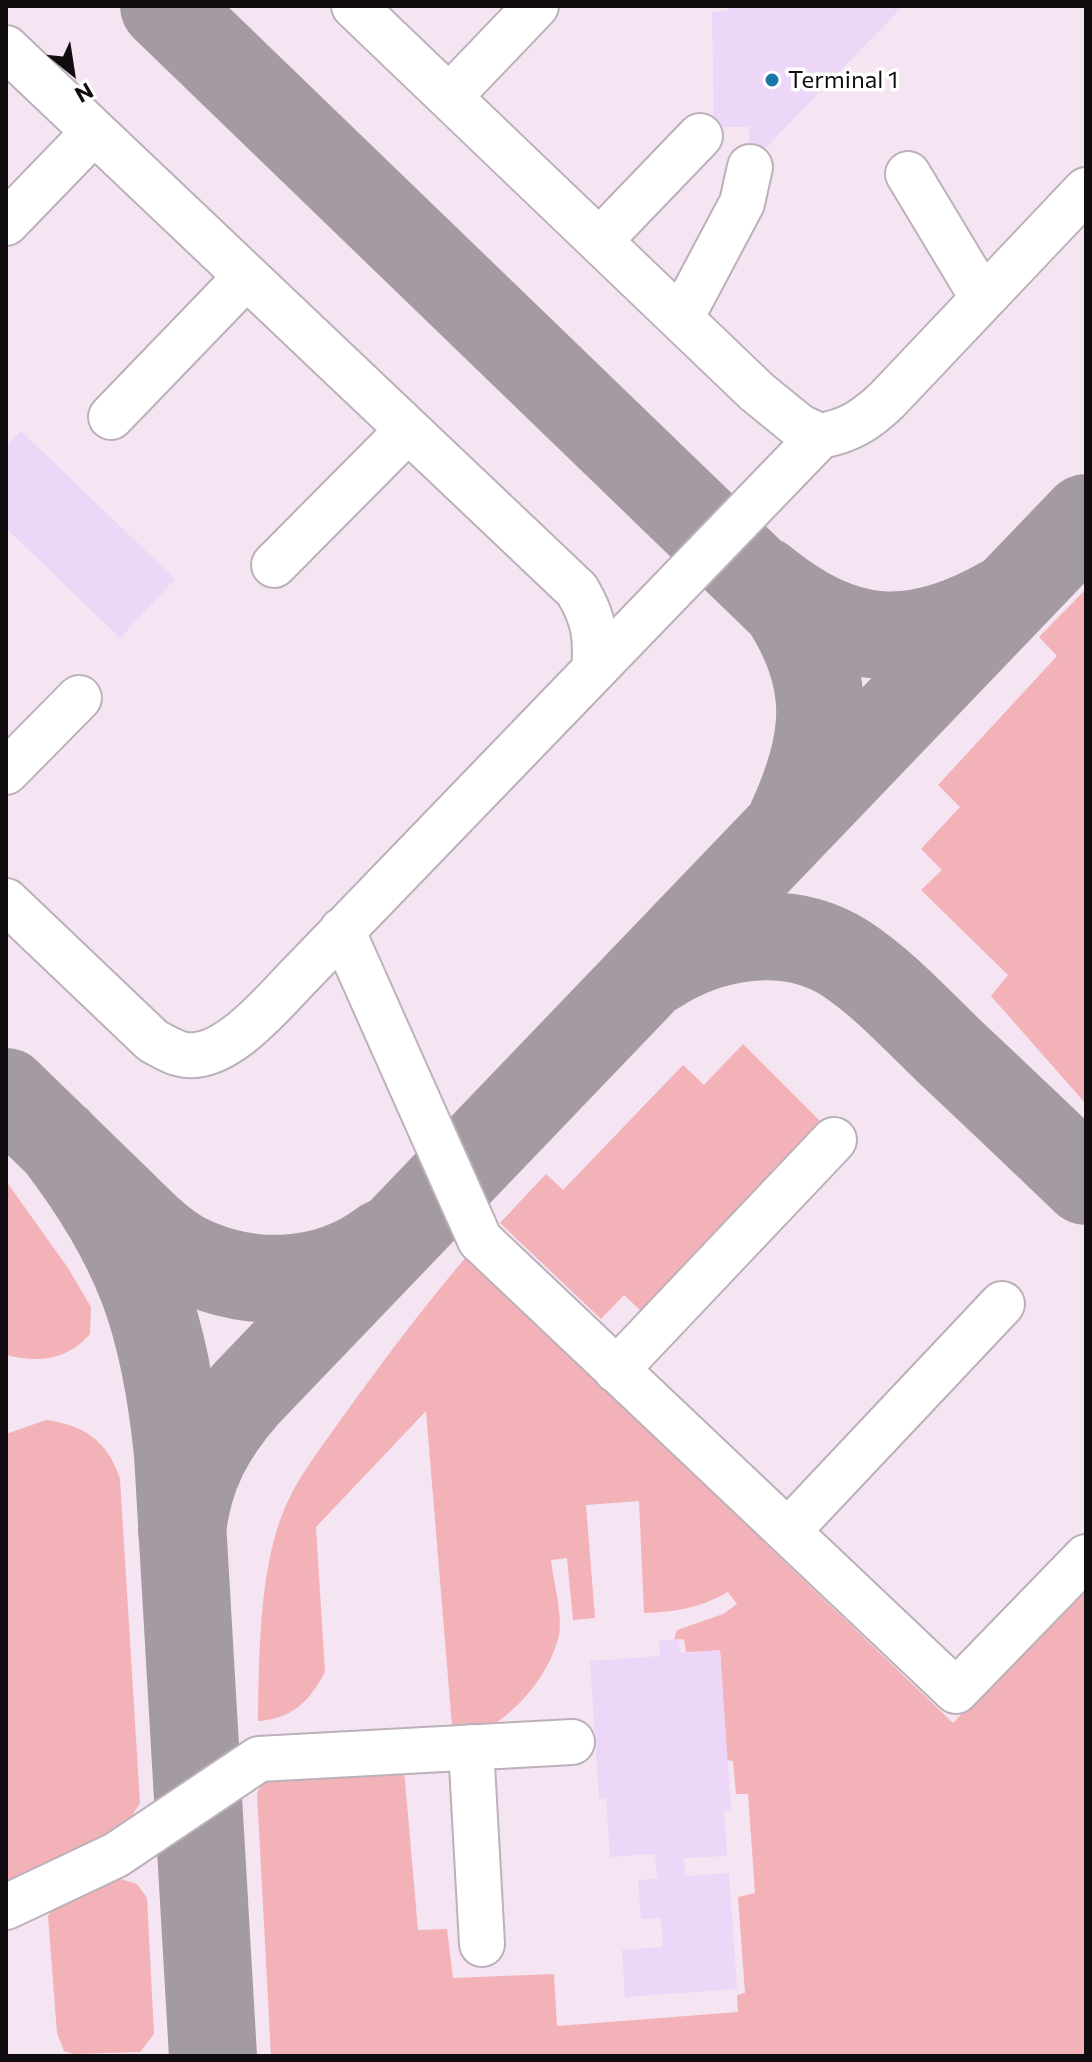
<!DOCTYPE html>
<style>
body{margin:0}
#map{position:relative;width:1092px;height:2062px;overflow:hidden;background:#fff3fc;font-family:Commissioner,sans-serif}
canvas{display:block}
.frame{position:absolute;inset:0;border:8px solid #100c0f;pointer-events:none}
.north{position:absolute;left:32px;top:32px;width:80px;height:80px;-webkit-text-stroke:6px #fff;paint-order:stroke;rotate:150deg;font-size:22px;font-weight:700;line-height:32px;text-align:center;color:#100c0f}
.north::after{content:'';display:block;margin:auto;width:28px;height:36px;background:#100c0f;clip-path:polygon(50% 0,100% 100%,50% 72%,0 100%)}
</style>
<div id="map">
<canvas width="1092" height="2062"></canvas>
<div class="frame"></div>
<div class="north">N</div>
</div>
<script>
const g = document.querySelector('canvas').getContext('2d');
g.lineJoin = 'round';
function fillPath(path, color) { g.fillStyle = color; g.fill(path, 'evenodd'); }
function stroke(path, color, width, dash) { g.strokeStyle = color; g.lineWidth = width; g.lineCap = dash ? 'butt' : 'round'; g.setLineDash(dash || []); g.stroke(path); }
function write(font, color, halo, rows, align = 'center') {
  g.font = font + ' Commissioner,sans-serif'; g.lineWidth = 7; g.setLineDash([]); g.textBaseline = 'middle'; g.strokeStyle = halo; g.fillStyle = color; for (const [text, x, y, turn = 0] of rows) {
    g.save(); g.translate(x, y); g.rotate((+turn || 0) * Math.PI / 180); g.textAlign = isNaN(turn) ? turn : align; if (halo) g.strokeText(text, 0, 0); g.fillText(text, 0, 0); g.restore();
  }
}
fillPath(new Path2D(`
 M6,6H1086V2056H6Z`), '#f5e4f1');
fillPath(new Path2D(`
 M1086,589V1104L991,996L1008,975L921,890L942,870L921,849L960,807L938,785L1057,656L1039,637Z
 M743,1044L821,1122L642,1312L624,1295L601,1319L500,1223L546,1174L563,1190L683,1065L704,1085Z
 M6,1181L68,1268L91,1307L90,1334C67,1360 40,1363 6,1355Z
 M466,1257L953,1723L1086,1585V2056H271L257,1793L263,1782L404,1770L418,1930L447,1929L453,1978L554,1974L557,2026L738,2012L737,1995L745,1993L738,1897L755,1893L748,1794H736L733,1761L727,1760L720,1651L686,1652L684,1639L674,1640L677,1630L723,1614L737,1604L728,1592C700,1608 675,1612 644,1613L639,1501L586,1505L595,1618L573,1620L567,1558L551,1560C553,1581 563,1614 559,1635C549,1678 510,1721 471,1737L452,1726L426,1411L316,1527L325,1672C310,1701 292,1719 258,1721C259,1656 259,1570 284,1510C297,1478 320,1449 339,1422C380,1365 421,1310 466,1257Z
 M46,1420C84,1425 108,1441 120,1479L140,1803L126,1825L6,1895V1434Z
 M111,1876L137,1884L147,1898L154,2034L140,2052L73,2054L64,2051L57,2033L48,1916L55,1904Z`), '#f3b2b7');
stroke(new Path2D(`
 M164,6L785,606C834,682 828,741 791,821
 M763,581C845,648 913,652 1004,600
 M655,971C709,935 787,921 845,958C883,983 916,1019 949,1051C995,1094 1040,1137 1086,1181
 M6,1092C41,1126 76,1160 112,1195C133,1215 155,1240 181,1255C245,1289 325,1288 384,1243
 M58,1142C139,1247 165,1324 178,1454L213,2056
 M182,1531C188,1475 210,1435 246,1394L1086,518`), '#a49aa1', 88);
fillPath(new Path2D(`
 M728,6H903L749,165V127H714L712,12L728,11Z
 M21,431L175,579L120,638L6,528V446Z
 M679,1639L680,1653L720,1650L731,1810L724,1811L727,1856L684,1858L685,1876L729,1873L737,1989L625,1997L622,1950L663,1947L661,1918L641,1919L638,1880L657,1879L655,1854L610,1857L606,1798L599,1799L590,1661L660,1656L659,1641Z`), '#edd7f8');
const minor = new Path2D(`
 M354,6L757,392L800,427L820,436
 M6,48L577,590C594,618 597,638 594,670
 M449,97L536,6
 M908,174L982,297
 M6,223L94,132
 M600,240L700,136
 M681,318L742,203L750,167
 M111,417L246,277
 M274,565L407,431
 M6,772L79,698
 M6,901L153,1041C161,1045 171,1052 181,1054C224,1065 274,1001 301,974L820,436C849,431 866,420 887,400L1086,190
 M342,930L480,1240L956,1691L1086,1557
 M616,1370L834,1140
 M788,1531L1002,1304
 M471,1747L482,1944
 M6,1907L116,1855L259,1759L572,1742`);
stroke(minor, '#bcb1ba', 48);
stroke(minor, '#fff', 44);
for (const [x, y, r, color] of [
 [772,80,8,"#1978a5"]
]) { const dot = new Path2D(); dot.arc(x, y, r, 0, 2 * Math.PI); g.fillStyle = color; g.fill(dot); stroke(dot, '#fff', 3); }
write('24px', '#100c0f', '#fff', [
 ["Terminal 1",788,80]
], 'left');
</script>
